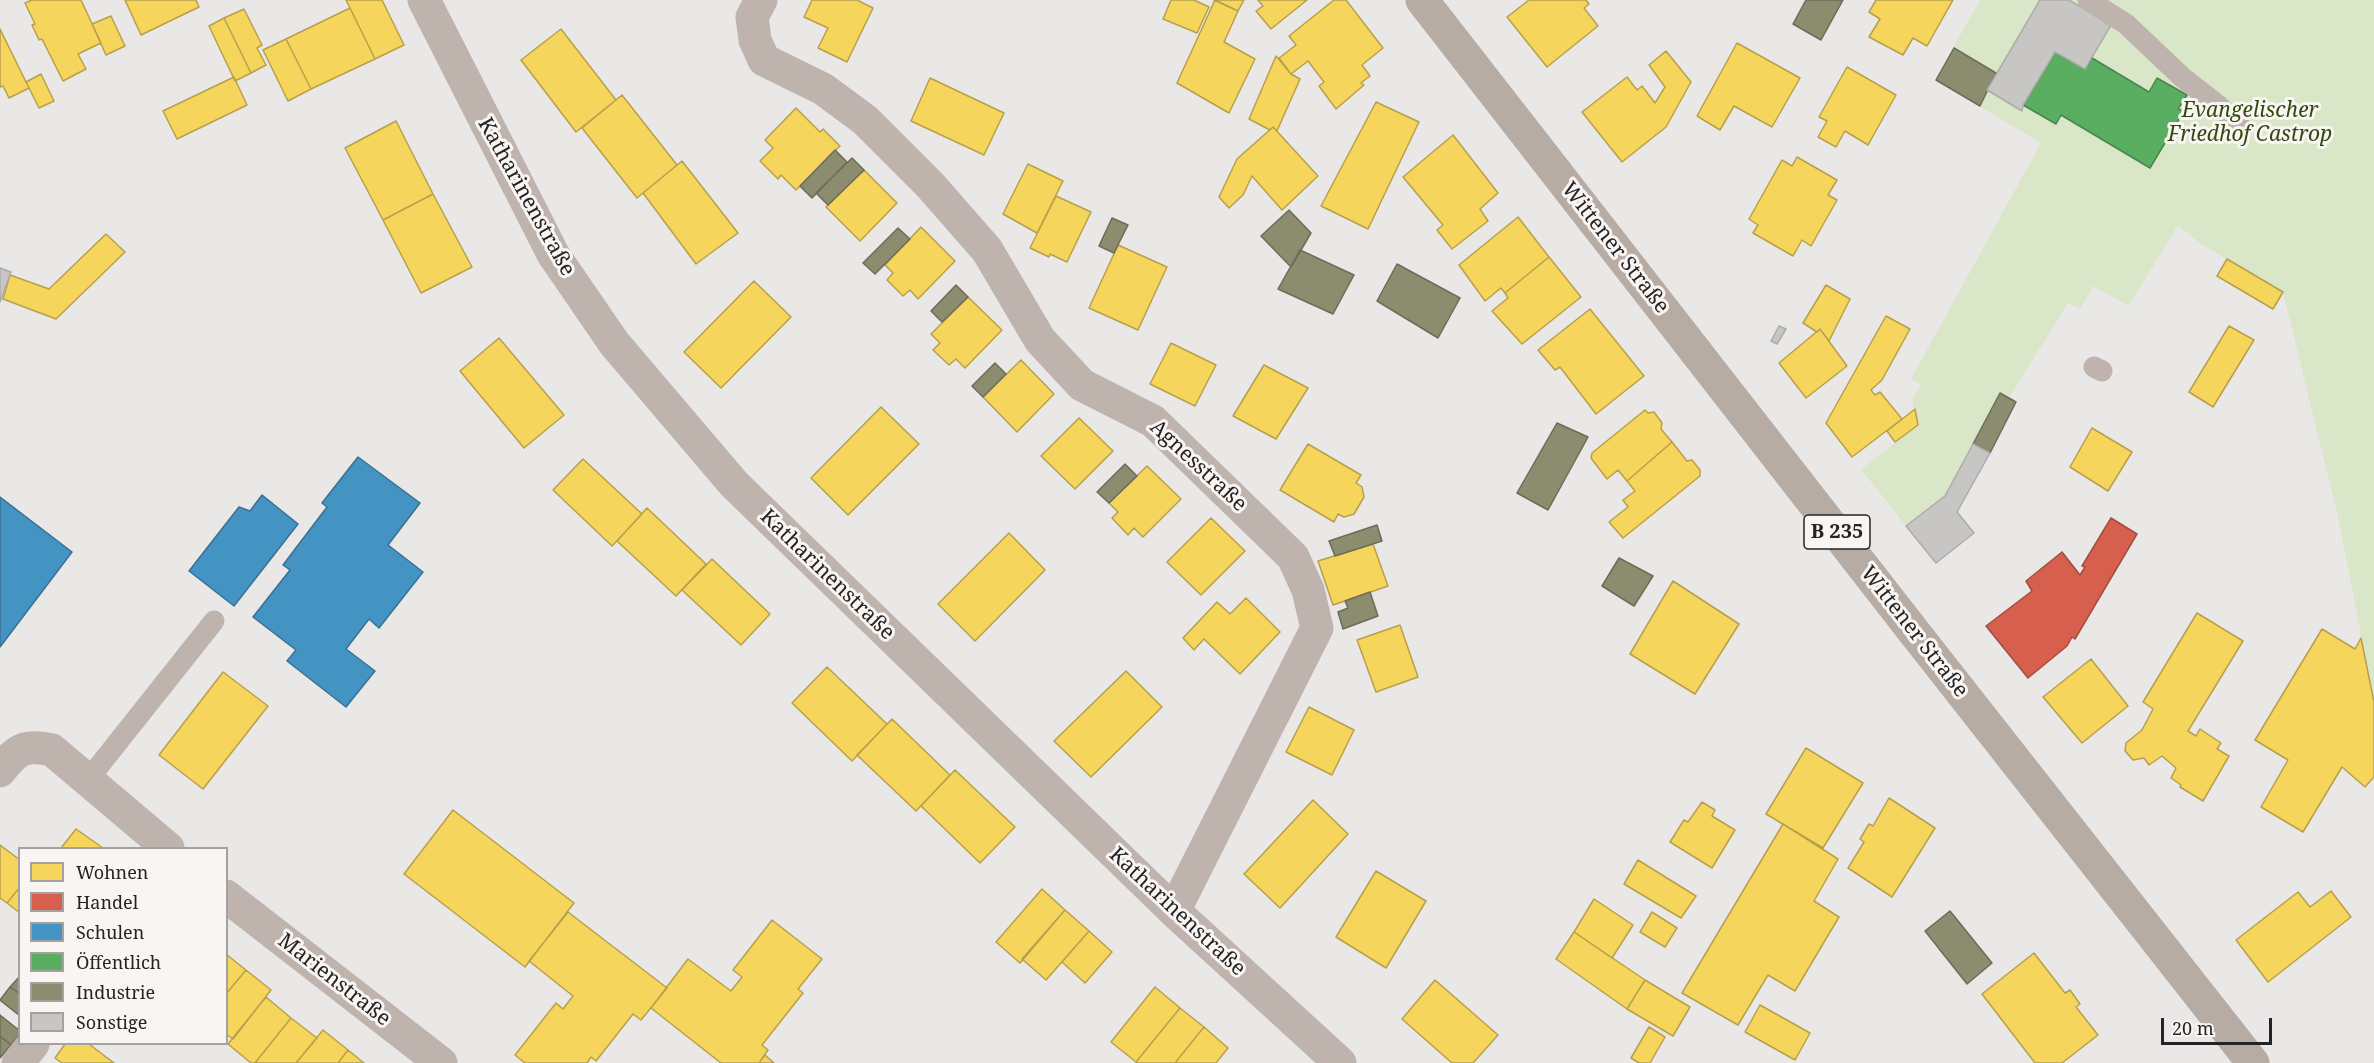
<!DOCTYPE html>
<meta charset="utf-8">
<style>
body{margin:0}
#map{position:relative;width:2374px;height:1063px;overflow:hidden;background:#eae8e7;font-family:"Noto Serif",serif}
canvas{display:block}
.legend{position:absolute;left:18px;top:847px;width:210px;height:198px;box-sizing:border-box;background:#f8f5f3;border:2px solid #a4a1a0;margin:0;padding:8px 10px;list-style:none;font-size:18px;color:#252323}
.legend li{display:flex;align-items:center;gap:12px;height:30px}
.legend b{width:30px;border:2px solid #a4a1a0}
.scale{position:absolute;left:2161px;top:1018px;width:111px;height:27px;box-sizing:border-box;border:3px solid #252323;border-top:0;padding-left:8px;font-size:18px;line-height:21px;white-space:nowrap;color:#252323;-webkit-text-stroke:4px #f8f5f3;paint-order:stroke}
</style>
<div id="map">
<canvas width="2374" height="1063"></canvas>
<ul class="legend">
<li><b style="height:16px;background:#f6d55c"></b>Wohnen</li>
<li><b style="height:16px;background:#d6604d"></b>Handel</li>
<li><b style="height:16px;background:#4393c3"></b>Schulen</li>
<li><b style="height:16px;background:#5aae61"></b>Öffentlich</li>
<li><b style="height:16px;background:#8c8c6e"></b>Industrie</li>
<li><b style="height:16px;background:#c7c6c5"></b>Sonstige</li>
</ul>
<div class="scale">20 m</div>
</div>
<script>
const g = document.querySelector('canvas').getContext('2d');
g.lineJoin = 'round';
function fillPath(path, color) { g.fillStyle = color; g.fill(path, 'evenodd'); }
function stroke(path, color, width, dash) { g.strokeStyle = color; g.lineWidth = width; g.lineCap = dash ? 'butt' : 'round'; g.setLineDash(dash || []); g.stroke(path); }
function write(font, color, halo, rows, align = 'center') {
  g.font = font + ' "Noto Serif",serif'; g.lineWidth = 6; g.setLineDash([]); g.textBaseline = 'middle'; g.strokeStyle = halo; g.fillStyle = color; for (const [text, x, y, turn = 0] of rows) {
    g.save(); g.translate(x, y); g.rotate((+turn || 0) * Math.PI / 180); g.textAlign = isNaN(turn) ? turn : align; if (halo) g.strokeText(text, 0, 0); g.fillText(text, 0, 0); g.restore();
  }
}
fillPath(new Path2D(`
 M1980,0H2374V701L2338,517L2283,292L2201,244L2178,225L2129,306L2093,286L2080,309L2068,303L2009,398L2000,393L1945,496L1906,526L1861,469L1918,425L1912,398L1922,386L1911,379L2041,143L1935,80Z`), '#d9e6c7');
const homes = new Path2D(`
 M32,0H81L101,43L78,54L86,69L63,81L42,39L39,40L32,25L35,24L25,3Z
 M125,0H196L199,7L141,35Z
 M346,0H382L404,45L375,59Z
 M812,0H857L873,8L847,62L818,48L828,28L804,17Z
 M1171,0H1194L1209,7L1197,33L1163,19Z
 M1214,0H1244L1238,11Z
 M1215,0L1238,11L1224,42L1255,59L1229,113L1177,83Z
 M1258,0H1307L1271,29L1256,11L1263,6Z
 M1334,0H1346L1383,48L1362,65L1370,76L1361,83L1364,85L1336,109L1319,86L1324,82L1308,61L1291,74L1279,58L1296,45L1289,36Z
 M1529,0H1586L1589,4L1584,8L1598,26L1547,67L1507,17Z
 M1876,0H1953L1927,46L1913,38L1903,55L1869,37L1880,19L1869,12Z
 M350,8L375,59L311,89L286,39Z
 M244,9L262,45L257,48L266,65L251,73L224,18Z
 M111,16L125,46L106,55L92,24Z
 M224,18L251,73L235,81L209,26Z
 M0,29L29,88L9,98L3,86L0,87Z
 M561,29L616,100L576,132L521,60Z
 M286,39L311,89L288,101L263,50Z
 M1737,43L1800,78L1772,127L1734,106L1720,130L1697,116Z
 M1666,51L1691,82L1666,127L1622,162L1582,112L1627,77L1637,90L1642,86L1655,103L1665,87L1649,65Z
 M1276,56L1291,74L1300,79L1277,131L1273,127L1270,130L1249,119Z
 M1847,67L1896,95L1868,145L1845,131L1836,147L1818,137L1827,121L1819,117Z
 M41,74L54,101L39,108L26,82Z
 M234,77L247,105L177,139L163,111Z
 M930,78L1004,113L984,155L911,121Z
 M622,95L677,165L637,198L582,128Z
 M1376,102L1419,122L1368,229L1321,206Z
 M796,108L820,132L823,129L840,146L796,190L781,175L778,179L760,161L773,148L765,140Z
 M396,121L433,194L383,220L345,148Z
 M1273,127L1318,176L1282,210L1252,176L1243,195L1229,208L1219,197L1237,159Z
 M1453,135L1498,193L1480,209L1488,221L1452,249L1437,230L1443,225L1403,177Z
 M1797,157L1837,180L1828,195L1837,200L1811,246L1802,240L1793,256L1753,233L1758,225L1749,219L1782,160L1792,166Z
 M682,161L738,233L696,264L643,193Z
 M1028,164L1063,181L1037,233L1003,214Z
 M864,170L897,203L860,241L826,207Z
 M433,194L472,267L421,293L383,220Z
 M1056,196L1091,212L1067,262L1050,254L1049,257L1030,248Z
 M1518,217L1549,257L1505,293L1501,288L1485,301L1459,265Z
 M921,227L955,261L918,299L910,290L903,296L887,280L893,273L885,265Z
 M106,234L125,252L56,319L3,299L10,275L49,289Z
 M1118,245L1167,267L1138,330L1089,308Z
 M1549,257L1581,297L1522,344L1492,311L1508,298L1505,293Z
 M2227,259L2283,292L2273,309L2217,276Z
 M754,281L791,317L721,388L684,352Z
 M1826,285L1850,299L1829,341L1820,329L1817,332L1803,323Z
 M968,297L1002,330L965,368L956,359L949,365L933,350L940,343L931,334Z
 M1590,309L1644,376L1596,414L1560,367L1555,370L1538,350Z
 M1886,316L1910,329L1882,380L1871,390L1875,395L1880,392L1902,419L1852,457L1826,423Z
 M2229,326L2254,340L2213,407L2189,392Z
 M1820,329L1847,366L1806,398L1779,363Z
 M499,338L564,415L524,448L460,371Z
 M1171,343L1216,365L1195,406L1150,384Z
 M1021,360L1054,394L1017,432L983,397Z
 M1264,365L1308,388L1276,439L1233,416Z
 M881,407L919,444L848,515L811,478Z
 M1915,409L1918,425L1895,442L1887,431Z
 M1645,410L1648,413L1654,412L1662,423L1661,429L1672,442L1627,481L1618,470L1607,479L1591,458L1592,453Z
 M1079,418L1113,451L1075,489L1041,456Z
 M2092,428L2132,452L2108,491L2070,467Z
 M1672,442L1687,461L1692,460L1700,470V476L1623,538L1609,522L1628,507L1623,500L1635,491L1627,481Z
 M1308,444L1361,475L1356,483L1362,487L1364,497L1354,514L1344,517L1338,514L1334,522L1280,490Z
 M583,459L642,514L612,546L553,490Z
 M1147,466L1181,499L1143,537L1134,528L1128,535L1112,518L1118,512L1109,503Z
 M647,508L706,564L676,596L617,541Z
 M1211,518L1245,551L1201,595L1167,562Z
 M1009,533L1045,570L975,641L938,604Z
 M1373,544L1388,586L1333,605L1318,561Z
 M712,559L770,614L741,645L682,590Z
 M1673,581L1739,624L1695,694L1630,654Z
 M1246,598L1280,632L1240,674L1204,639L1194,650L1183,638L1217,602L1230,614Z
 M2197,613L2243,641L2188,731L2196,736L2200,729L2221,743L2217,749L2229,756L2203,801L2180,787L2181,785L2171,778L2176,768L2162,756L2149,765L2144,758L2133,760L2125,751L2126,743L2142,730L2153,709L2143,702Z
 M1400,625L1418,677L1376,692L1357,640Z
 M2322,629L2355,649L2361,638L2374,702V777L2365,787L2342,767L2303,832L2261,807L2288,760L2255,740Z
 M2091,659L2128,706L2082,743L2043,697Z
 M827,667L887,724L852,761L792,703Z
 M1126,671L1162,707L1091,777L1054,741Z
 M223,672L268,706L203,789L159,755Z
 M1309,707L1354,730L1332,775L1286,752Z
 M892,719L950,775L916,811L857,755Z
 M1806,748L1863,783L1823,848L1766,814Z
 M955,770L1015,827L980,863L921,806Z
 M1889,798L1935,828L1892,897L1848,868L1864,842L1860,839L1869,824L1873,826Z
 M1313,800L1348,834L1280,908L1244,874Z
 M1702,802L1715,810L1712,816L1735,830L1712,868L1670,842L1684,820L1688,822Z
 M453,810L574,903L525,967L404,874Z
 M1783,824L1838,859L1814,901L1839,917L1795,991L1768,975L1738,1025L1682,993Z
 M76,829L103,848H61Z
 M0,845L20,860V887L7,903L0,898Z
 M1638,860L1696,896L1681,918L1624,884Z
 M1376,871L1426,901L1386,968L1336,937Z
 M20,887V913L7,903Z
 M1042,889L1065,910L1020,963L996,942Z
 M2331,891L2351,917L2268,982L2236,940L2298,892L2310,907Z
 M1594,899L1633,925L1612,958L1574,932Z
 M1065,910L1089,931L1046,980L1022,959Z
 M568,912L667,988L641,1020L633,1014L596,1061L591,1057L587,1063H525L515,1055L556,1003L563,1009L573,996L529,961Z
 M1652,912L1677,928L1665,947L1640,932Z
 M772,920L822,959L798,989L803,993L762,1045L768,1050L759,1063H721L651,1008L688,959L731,991L742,977L733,970Z
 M1089,931L1112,952L1085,983L1062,962Z
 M1574,932L1645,980L1627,1009L1556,959Z
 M2034,953L2065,993L2070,990L2080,1004L2076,1007L2098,1035L2062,1063H2035L1982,994Z
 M226,954L246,970L226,994Z
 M246,970L271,990L233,1039L226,1034V994Z
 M1435,980L1498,1035L1473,1063H1452L1402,1019Z
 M1645,980L1690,1007L1673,1036L1627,1009Z
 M1155,987L1180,1008L1136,1062L1111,1042Z
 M266,997L291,1018L255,1063H251L228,1044Z
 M1760,1005L1810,1033L1795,1060L1745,1032Z
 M1180,1008L1204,1027L1175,1063H1137L1136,1062Z
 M291,1018L317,1038L296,1063H255Z
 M1204,1027L1228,1048L1216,1063H1175Z
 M1649,1027L1665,1037L1650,1063H1639L1631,1058Z
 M323,1030L348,1050L338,1063H296Z
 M65,1044H89L114,1063H62L55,1058Z
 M348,1050L364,1063H338Z
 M765,1055L774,1063H759Z`);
fillPath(homes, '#f6d55c');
stroke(homes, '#b7a04b', 1.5);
const shops = new Path2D(`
 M2111,518L2137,534L2075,639L2072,637L2067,646L2028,678L1986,626L2032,591L2026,581L2062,552L2080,575L2085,567L2082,566Z`);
fillPath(shops, '#d6604d');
stroke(shops, '#a14e40', 1.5);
const schools = new Path2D(`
 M358,457L420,503L388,545L423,572L379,628L369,619L346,649L375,671L346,707L287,661L296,650L253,617L290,570L283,565L327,507L322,503Z
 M262,495L298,524L234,606L189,571L239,507L250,511Z
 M0,497L72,552L0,647Z`);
fillPath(schools, '#4393c3');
stroke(schools, '#3a7193', 1.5);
const public = new Path2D(`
 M2055,52L2085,69L2092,58L2149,92L2157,78L2187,95L2178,109L2184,111L2150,168L2061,115L2056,124L2023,105Z`);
fillPath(public, '#5aae61');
stroke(public, '#4a844e', 1.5);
const industry = new Path2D(`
 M1806,0H1843L1821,40L1793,24Z
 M1954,48L1996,73L1980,106L1936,80Z
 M835,150L847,162L812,198L800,186Z
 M852,158L864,170L828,205L816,193Z
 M1289,210L1311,233L1291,267L1261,236Z
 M1112,218L1128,225L1114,253L1099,246Z
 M898,228L910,239L875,274L863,263Z
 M1300,250L1354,275L1333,314L1278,289Z
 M1397,264L1460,298L1438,338L1377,301Z
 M956,285L968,297L942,322L931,311Z
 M995,363L1006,374L983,397L972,386Z
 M2000,393L2016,402L1990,453L1973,444Z
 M1557,423L1588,437L1548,510L1517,493Z
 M1125,464L1137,476L1109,503L1097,492Z
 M1377,525L1382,541L1335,556L1329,541Z
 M1619,558L1653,576L1634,606L1602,586Z
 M1370,592L1378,616L1343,629L1338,612L1348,608L1345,601Z
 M1950,911L1992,963L1967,984L1925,931Z
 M20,976V994L10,987Z
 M10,987L20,994V1016L0,1000Z
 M0,1015L20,1031V1034L11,1045L0,1036Z
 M0,1036L11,1045L0,1058Z`);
fillPath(industry, '#8c8c6e');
stroke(industry, '#6d6c58', 1.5);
const building = new Path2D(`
 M2040,0H2069L2111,25L2085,69L2055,52L2023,105L2022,111L1987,90Z
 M0,268L11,272L0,302Z
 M1779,326L1786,329L1777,344L1771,341Z
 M1973,444L1990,453L1957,512L1974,533L1936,563L1906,526L1945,496Z`);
fillPath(building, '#c7c6c5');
stroke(building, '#adacaa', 1.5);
stroke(new Path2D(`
 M2088,0L2126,24L2182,77L2219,106L2242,128
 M2094,367L2102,371
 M87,781L214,621`), '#beb3ad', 21);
stroke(new Path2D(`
 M424,0L553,254L614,343L734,484L1174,911L1340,1063
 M761,0L752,17L755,40L764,60L823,89L865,120L930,185L987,250L1040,340L1082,385L1153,421L1293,557L1308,590L1317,628L1174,911
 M0,771C17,749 24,744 52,750L168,848
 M226,896L441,1063
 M18,1063L33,1044`), '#beb3ad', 33);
stroke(new Path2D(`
 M1422,0L1914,632L2253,1063`), '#b7aca4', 33);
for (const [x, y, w] of [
 [1837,532,66]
]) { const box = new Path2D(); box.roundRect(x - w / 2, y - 17, w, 34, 4.5); g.fillStyle = '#f8f5f3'; g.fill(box); stroke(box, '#252323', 1.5); }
write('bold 20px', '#252323', null, [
 ["B 235",1837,532]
]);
write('italic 21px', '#33490d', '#f8f5f3', [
 ["Evangelischer",2250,111],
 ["Friedhof Castrop",2250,135]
]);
write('21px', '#252323', '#f8f5f3', [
 ["Katharinenstraße",526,197,61],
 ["Wittener Straße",1615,248,52],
 ["Agnesstraße",1198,466,43],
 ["Katharinenstraße",827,575,44],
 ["Wittener Straße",1914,632,52],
 ["Katharinenstraße",1177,912,43],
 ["Marienstraße",334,980,38]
]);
</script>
